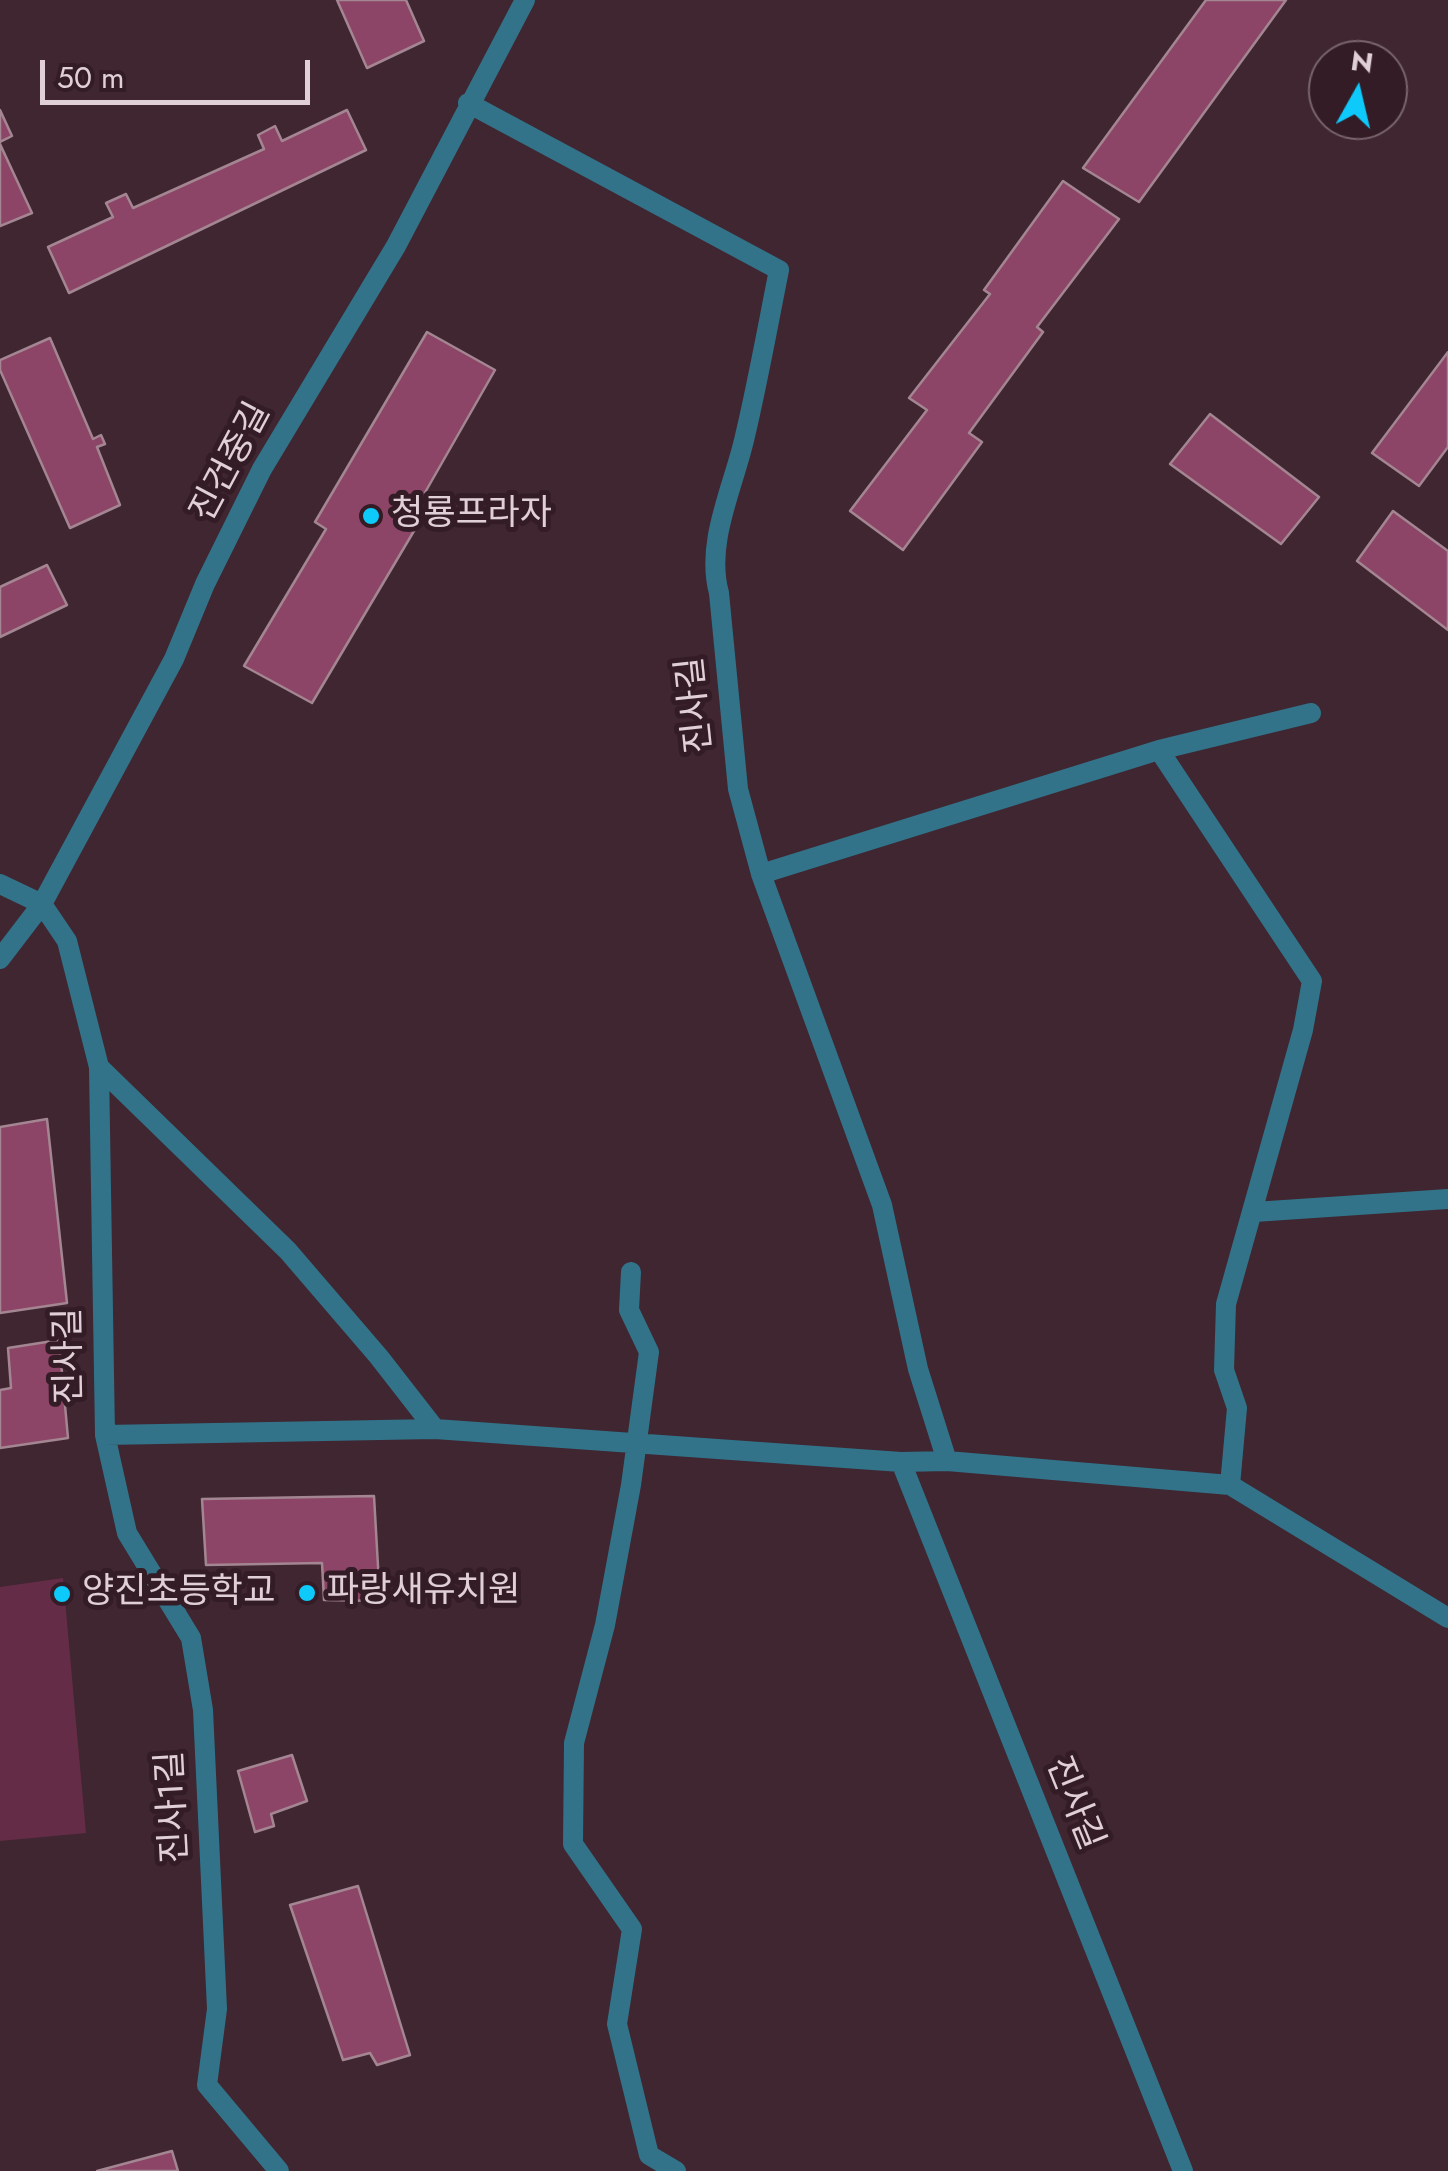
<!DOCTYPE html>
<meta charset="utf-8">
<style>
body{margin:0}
#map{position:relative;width:1448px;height:2171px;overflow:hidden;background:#3f2631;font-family:Jost,sans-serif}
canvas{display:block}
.north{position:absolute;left:1308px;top:40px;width:100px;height:100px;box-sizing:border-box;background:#341c27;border:2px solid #79646d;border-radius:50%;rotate:8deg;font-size:28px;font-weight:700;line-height:40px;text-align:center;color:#e0cfd6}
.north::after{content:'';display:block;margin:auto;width:35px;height:45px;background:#0ecafa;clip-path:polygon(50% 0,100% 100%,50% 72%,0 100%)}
.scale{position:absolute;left:40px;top:60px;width:270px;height:45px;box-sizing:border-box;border:5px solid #e0cfd6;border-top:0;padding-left:12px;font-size:30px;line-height:35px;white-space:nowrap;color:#e0cfd6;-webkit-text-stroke:8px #341c27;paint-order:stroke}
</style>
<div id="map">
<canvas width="1448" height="2171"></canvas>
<div class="north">N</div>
<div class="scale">50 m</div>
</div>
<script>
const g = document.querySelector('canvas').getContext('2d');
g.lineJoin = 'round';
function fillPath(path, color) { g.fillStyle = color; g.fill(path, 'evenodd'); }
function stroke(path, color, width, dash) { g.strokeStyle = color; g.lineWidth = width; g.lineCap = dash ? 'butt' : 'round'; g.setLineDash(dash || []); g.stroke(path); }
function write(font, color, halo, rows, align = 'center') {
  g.font = font + ' Jost,"Noto Sans KR",sans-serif'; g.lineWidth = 10; g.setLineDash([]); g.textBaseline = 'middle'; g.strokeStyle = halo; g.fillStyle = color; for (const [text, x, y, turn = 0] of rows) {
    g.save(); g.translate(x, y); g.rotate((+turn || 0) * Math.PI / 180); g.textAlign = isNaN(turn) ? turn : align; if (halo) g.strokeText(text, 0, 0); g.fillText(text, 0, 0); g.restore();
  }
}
fillPath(new Path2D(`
 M63,1578L86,1833L0,1841V1587Z`), '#652c47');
const building = new Path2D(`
 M337,0H406L424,41L367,68Z
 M1206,0H1286L1139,202L1083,168Z
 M0,110L12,136L0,142Z
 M347,110L366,150L69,293L48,247L113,217L106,203L126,194L133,208L264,149L258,135L275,126L282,141Z
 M0,144L32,213L0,226Z
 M1063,181L1119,219L1037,327L1043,332L969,433L982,442L903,550L850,511L927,410L909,398L990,294L984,290Z
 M427,332L495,370L419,503L427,509L312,703L244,666L326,529L315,522Z
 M50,338L93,439L101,435L105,444L97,447L120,505L70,528L0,370V360Z
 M1448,352V447L1419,486L1372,453Z
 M1210,414L1319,497L1281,544L1170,464Z
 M1393,511L1448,551V630L1357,561Z
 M47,565L67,605L0,637V587Z
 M47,1119L67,1303L0,1313V1127Z
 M59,1340L68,1438L0,1448V1390L11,1388L8,1348Z
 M374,1496L380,1601L324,1600L322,1563L206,1565L202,1499Z
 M292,1755L307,1801L271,1814L274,1826L255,1832L238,1771Z
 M358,1886L410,2055L377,2065L370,2053L343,2060L290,1905Z
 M172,2151L178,2171H97Z`);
fillPath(building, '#8c4566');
stroke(building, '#a48692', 2.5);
stroke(new Path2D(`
 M468,103L779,270C768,325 758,381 745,436C734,486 705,542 719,593L738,789L761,874L882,1205L918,1369L947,1461
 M1159,750L1312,981L1303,1030L1226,1304L1224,1370L1237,1408L1230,1485
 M761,874L1159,750L1311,713
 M0,884L42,904L67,941L99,1067L105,1435L127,1533L191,1638L203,1710L217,2009L207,2085L279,2171
 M0,959L42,904L174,659L205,584L262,469L396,246L525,0
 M99,1067L288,1251L379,1357L435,1429
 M1254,1212L1448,1199
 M631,1272L629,1310L649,1352L631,1485L605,1625L574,1743L573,1844L632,1929L617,2024L649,2155L676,2171
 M105,1435L435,1429L901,1462L1183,2171
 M901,1462L947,1461L1230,1485L1448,1618`), '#327389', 20);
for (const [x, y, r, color] of [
 [371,516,10,"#0ecafa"],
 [307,1593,10,"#0ecafa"],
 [62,1594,10,"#0ecafa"]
]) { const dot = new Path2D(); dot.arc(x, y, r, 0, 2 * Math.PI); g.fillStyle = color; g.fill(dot); stroke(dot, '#341c27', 4); }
write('35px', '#e0cfd6', '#341c27', [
 ["진건중길",232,463,-62],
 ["진사길",697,705,-96],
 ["진사길",71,1356,-91],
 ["진사길",1073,1804,68],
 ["진사1길",175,1807,-93]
]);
write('35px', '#e0cfd6', '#341c27', [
 ["청룡프라자",391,516],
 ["파랑새유치원",327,1593],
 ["양진초등학교",82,1594]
], 'left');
</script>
